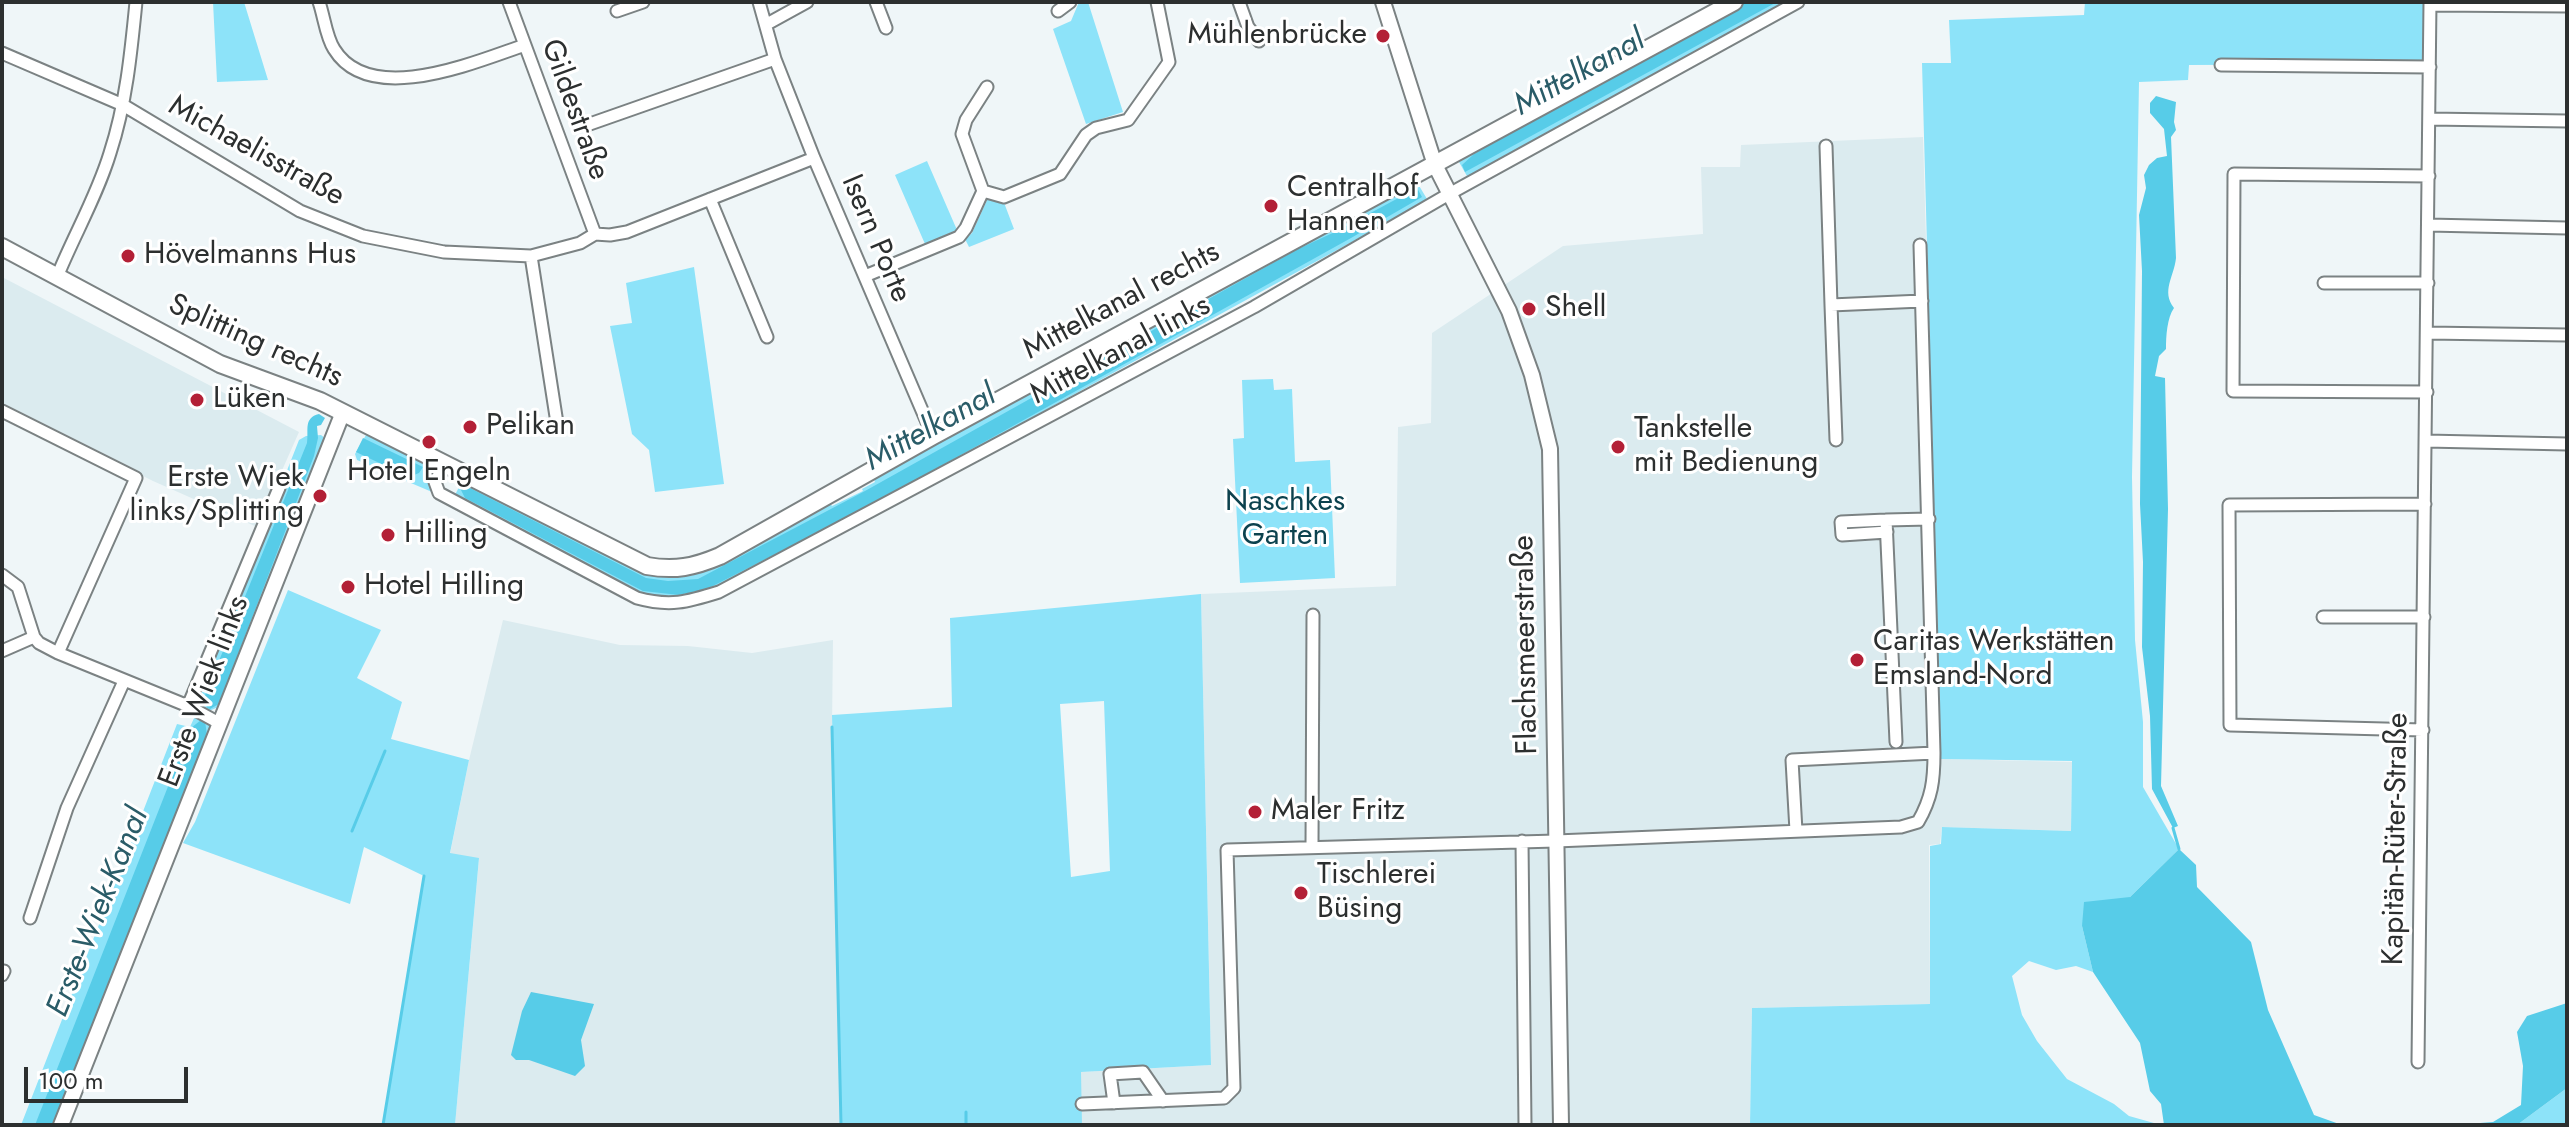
<!DOCTYPE html>
<meta charset="utf-8">
<style>
body{margin:0}
#map{position:relative;width:2569px;height:1127px;overflow:hidden;background:#eff6f8;font-family:Jost,sans-serif}
canvas{display:block}
.frame{position:absolute;inset:0;border:4px solid #2c2f2f;pointer-events:none}
.scale{position:absolute;left:24px;top:1067px;width:164px;height:36px;box-sizing:border-box;border:4px solid #2c2f2f;border-top:0;padding-left:10px;font-size:24px;line-height:28px;white-space:nowrap;color:#2c2f2f;-webkit-text-stroke:6px #fff;paint-order:stroke}
</style>
<div id="map">
<canvas width="2569" height="1127"></canvas>
<div class="frame"></div>
<div class="scale">100 m</div>
</div>
<script>
const g = document.querySelector('canvas').getContext('2d');
g.lineJoin = 'round';
function fillPath(path, color) { g.fillStyle = color; g.fill(path, 'evenodd'); }
function stroke(path, color, width, dash) { g.strokeStyle = color; g.lineWidth = width; g.lineCap = dash ? 'butt' : 'round'; g.setLineDash(dash || []); g.stroke(path); }
function write(font, color, halo, rows, align = 'center') {
  g.font = font + ' Jost,sans-serif'; g.lineWidth = 6; g.setLineDash([]); g.textBaseline = 'middle'; g.strokeStyle = halo; g.fillStyle = color; for (const [text, x, y, turn = 0] of rows) {
    g.save(); g.translate(x, y); g.rotate((+turn || 0) * Math.PI / 180); g.textAlign = isNaN(turn) ? turn : align; if (halo) g.strokeText(text, 0, 0); g.fillText(text, 0, 0); g.restore();
  }
}
fillPath(new Path2D(`
 M1923,137L1941,759L2072,762L2071,831L1942,827L1940,844L1929,845L1930,1004L1752,1008L1750,1125H1081L1080,1072L1211,1065L1201,594L1396,586L1398,427L1431,423L1432,333L1563,246L1703,234L1701,167H1740L1741,145Z
 M2,277L299,432L257,527L153,481L2,405Z
 M503,620L620,645L688,646L752,653L833,640L832,727L841,1125H455L479,859L450,854L469,760Z`), '#dbebef');
fillPath(new Path2D(`
 M213,2H244L268,80L217,82Z
 M1079,2H1088L1123,112L1086,124L1053,29L1071,21Z
 M1742,2H1788L1476,172L1467,176L1459,162L1555,103Z
 M2085,2H2427V61L2420,64L2189,65L2188,80L2139,82L2132,477L2135,640L2143,722V787L2179,849L2130,897L2082,926L2093,972L2076,966L2056,970L2029,961L2012,976L2022,1015L2037,1041L2067,1079L2114,1104L2129,1116L2161,1125H1750L1752,1008L1930,1004V846L1941,844L1942,827L2071,831L2072,761L1941,759L1922,63H1951L1949,20L2084,15Z
 M927,161L957,230L925,244L895,175Z
 M1418,184L1427,199L1421,204L756,569C719,586 686,603 645,594L455,495L463,479L658,575H689L707,570L830,503L832,506L863,491L862,489L875,482L874,479L1265,262Z
 M988,198L1003,200L1014,229L969,247L965,239L972,233Z
 M694,267L724,484L655,492L649,450L632,434L610,326L632,323L626,283Z
 M1273,379L1274,390L1292,389L1295,462L1330,460L1335,578L1240,583L1233,439L1244,438L1242,380Z
 M321,435L326,439L223,705L209,711L199,702V694L299,440L306,436Z
 M366,435L430,462L432,492L357,460L355,454Z
 M288,590L381,630L357,678L402,702L391,739L469,760L450,853L479,858L455,1125H383L424,876L364,847L350,904L183,843L195,822Z
 M1201,594L1211,1065L1081,1072L1082,1125H841L832,715L952,707L950,618ZM1104,701L1110,871L1071,877L1060,704Z
 M195,716L211,725V734L56,1125H21L177,724L190,727Z
 M2567,1088V1125H2517Z`), '#8de3f9');
fillPath(new Path2D(`
 M1747,2H1777L1465,172L1462,165L1474,154L1578,93Z
 M2156,96L2176,102L2174,122L2176,130L2171,137L2176,258C2174,277 2161,291 2174,308C2167,318 2166,336 2166,349L2159,356L2155,376L2165,378L2168,509L2161,786L2178,826L2173,828L2152,789L2150,716L2142,647L2143,562L2140,504L2142,271L2139,215L2146,188L2144,175L2149,165L2157,158L2167,156L2164,129L2150,113V103Z
 M1417,188L1422,197L1351,238L860,511L707,589L679,595L643,591L465,498L460,488L462,484L646,578L668,581L698,579L865,491L1298,249L1337,231Z
 M319,414L325,418L321,425L317,426L318,438L314,456L219,704L210,709L207,708L204,698L307,443C309,430 303,418 319,414Z
 M363,438L423,467L419,473L409,477L356,452Z
 M201,720L205,721L207,735L52,1125H35L191,728Z
 M2179,849L2196,865L2197,887L2251,942L2268,1010L2314,1115L2342,1125H2164L2161,1104L2150,1091L2140,1043L2093,972L2082,926L2084,902L2130,897Z
 M531,992L594,1004L581,1040L585,1066L575,1076L529,1060H516L511,1055L522,1011Z
 M2567,1003V1088L2517,1125H2454L2493,1122L2521,1105L2523,1066L2517,1032L2527,1016Z`), '#57cce8');
stroke(new Path2D(`
 M832,727L841,1125
 M2173,828L2179,849
 M352,831L385,751
 M966,1112V1125
 M383,1125L424,876`), '#57cce8', 3);
const minor = new Path2D(`
 M319,2C324,16 326,37 334,49C370,108 477,61 525,45
 M509,2L595,234
 M759,2L775,59L814,158L933,436
 M876,2L886,28
 M1239,2L1248,27L1259,41
 M2431,5L2567,6
 M617,11L643,2
 M1058,11L1070,2
 M767,24L807,2
 M2,53L123,105L300,211L363,236L444,252L531,256L580,243L595,234L610,235L627,232L814,158
 M2221,65L2430,67
 M2429,119L2567,121
 M587,125L775,59
 M1826,146L1831,305L1922,301
 M983,191L1004,197L1060,174L1086,135L1096,128L1128,120L1169,62L1157,2
 M710,199L767,337
 M2428,225L2567,228
 M1920,245L1934,753
 M531,256L557,423
 M865,276L959,237L966,228L983,191L962,134L966,120L987,87
 M57,277C74,235 97,196 110,153C126,104 131,53 136,2
 M2324,283H2428
 M1831,305L1836,440
 M2427,333L2567,335
 M2427,392L2233,391L2234,174L2429,176
 M2,411L136,478L58,653
 M2426,441L2567,444
 M445,463L435,482L439,493L637,598C670,607 687,602 719,592L1254,307L1449,194L1798,2
 M1886,520L1841,522L1842,535L1887,532
 M2,575L18,587L34,637L39,643L58,653L188,706L219,723
 M2323,617H2424
 M2,651L34,637
 M188,706L279,488
 M2423,730L2230,725L2229,505L2425,504
 M1896,742L1886,520L1929,519
 M1522,841L1525,1125
 M1312,845L1313,615
 M30,918L67,808L124,681
 M2,975L4,971
 M2418,1062L2430,2
 M1114,1103L1110,1074L1143,1072L1163,1101
 M1082,1104L1224,1098L1234,1088L1227,850L1556,841L1901,827L1918,822C1932,798 1934,780 1934,753L1792,760L1796,831`);
const tertiary = new Path2D(`
 M1383,2L1435,165L1509,311L1532,375L1550,449L1561,1125
 M61,1125L343,412`);
const secondary = new Path2D(`
 M2,247L220,364L320,401L647,566C675,571 694,567 720,556L933,436L1734,2`);
stroke(minor, '#7b8283', 15);
stroke(tertiary, '#7b8283', 18);
stroke(secondary, '#7b8283', 20);
stroke(minor, '#fff', 11);
stroke(tertiary, '#fff', 14);
stroke(secondary, '#fff', 16);
for (const [x, y, r, color] of [
 [1383,36,8,"#b32036"],
 [1271,206,8,"#b32036"],
 [128,256,8,"#b32036"],
 [1529,309,8,"#b32036"],
 [197,400,8,"#b32036"],
 [470,427,8,"#b32036"],
 [429,442,8,"#b32036"],
 [1618,447,8,"#b32036"],
 [320,496,8,"#b32036"],
 [388,535,8,"#b32036"],
 [348,587,8,"#b32036"],
 [1857,660,8,"#b32036"],
 [1255,812,8,"#b32036"],
 [1301,893,8,"#b32036"]
]) { const dot = new Path2D(); dot.arc(x, y, r, 0, 2 * Math.PI); g.fillStyle = color; g.fill(dot); stroke(dot, '#fff', 3); }
write('30px', '#2c2f2f', '#fff', [
 ["Mühlenbrücke",1367,36,"right"],
 ["Centralhof",1287,189],
 ["Hannen",1287,223],
 ["Hövelmanns Hus",144,256],
 ["Shell",1545,309],
 ["Lüken",213,400],
 ["Pelikan",486,427],
 ["Tankstelle",1634,430],
 ["mit Bedienung",1634,464],
 ["Hotel Engeln",429,473,"center"],
 ["Erste Wiek",304,479,"right"],
 ["links/Splitting",304,513,"right"],
 ["Hilling",404,535],
 ["Hotel Hilling",364,587],
 ["Caritas Werkstätten",1873,643],
 ["Emsland-Nord",1873,677],
 ["Maler Fritz",1271,812],
 ["Tischlerei",1317,876],
 ["Büsing",1317,910]
], 'left');
write('30px', '#2c2f2f', '#fff', [
 ["Gildestraße",574,110,70],
 ["Michaelisstraße",256,152,29],
 ["Isern Porte",875,239,67],
 ["Mittelkanal rechts",1122,302,-28],
 ["Splitting rechts",255,342,24],
 ["Mittelkanal links",1121,351,-28],
 ["Flachsmeerstraße",1527,645,-91],
 ["Erste Wiek links",205,692,-69],
 ["Kapitän-Rüter-Straße",2397,839,-89]
]);
write('30px', '#0c424e', '#fff', [
 ["Naschkes",1285,503],
 ["Garten",1285,537]
]);
write('italic 32px', '#2a5c68', '#fff', [
 ["Mittelkanal",1580,74,-29],
 ["Mittelkanal",931,429,-29],
 ["Erste-Wiek-Kanal",99,913,-68]
]);
</script>
